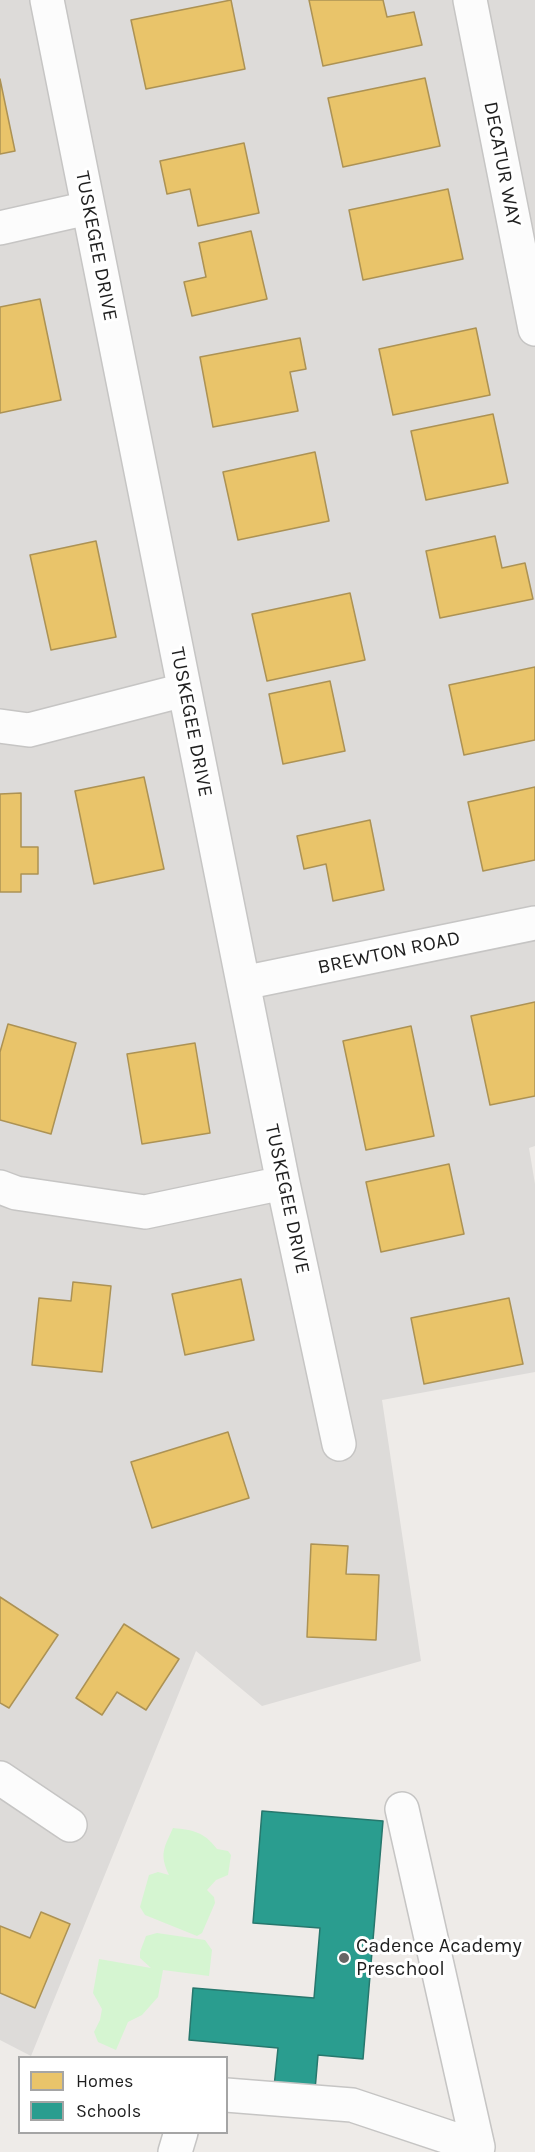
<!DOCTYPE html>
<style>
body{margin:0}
#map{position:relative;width:535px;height:2152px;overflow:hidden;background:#eeebe8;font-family:Karla,sans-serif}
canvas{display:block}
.legend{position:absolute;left:18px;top:2056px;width:210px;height:78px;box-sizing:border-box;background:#fff;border:2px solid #a5a5a5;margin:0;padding:8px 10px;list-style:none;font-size:18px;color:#1f1f1f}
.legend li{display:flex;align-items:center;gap:12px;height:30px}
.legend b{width:30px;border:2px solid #a5a5a5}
</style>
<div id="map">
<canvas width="535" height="2152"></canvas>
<ul class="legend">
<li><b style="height:16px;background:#e9c46a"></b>Homes</li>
<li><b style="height:16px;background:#2a9d8f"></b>Schools</li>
</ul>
</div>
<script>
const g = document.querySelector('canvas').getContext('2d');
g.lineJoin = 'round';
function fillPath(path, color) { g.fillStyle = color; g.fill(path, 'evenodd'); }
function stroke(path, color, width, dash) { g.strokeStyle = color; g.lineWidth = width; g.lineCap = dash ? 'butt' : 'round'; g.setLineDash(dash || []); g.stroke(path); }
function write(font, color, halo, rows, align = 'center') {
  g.font = font + ' Karla,sans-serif'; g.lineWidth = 6; g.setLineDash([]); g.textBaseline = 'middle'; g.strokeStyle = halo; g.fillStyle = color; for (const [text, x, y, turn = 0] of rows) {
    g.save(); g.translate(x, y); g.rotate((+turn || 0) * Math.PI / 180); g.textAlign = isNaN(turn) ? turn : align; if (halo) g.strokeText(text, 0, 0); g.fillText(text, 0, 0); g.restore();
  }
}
fillPath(new Path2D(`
 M0,0H535V1146L529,1148L535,1184V1372L382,1400L421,1661L262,1706L196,1651L31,2056L0,2040Z`), '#dddbd9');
fillPath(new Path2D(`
 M173,1828C194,1830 204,1832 217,1849L228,1851L231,1855L228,1875L216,1880L207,1890L214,1897L215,1903L202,1933L197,1936L145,1915L140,1907L149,1875L158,1872L169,1875C159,1854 164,1848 173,1828Z
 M157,1933L205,1940L212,1950L209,1976L163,1970L158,1997L142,2015L128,2022L116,2050L98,2042L94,2032L100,2020L102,2009L93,1993L99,1959L151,1968L140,1958V1952L146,1936Z`), '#d5f5d1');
const homes = new Path2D(`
 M231,0L245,69L146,89L131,20Z
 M309,0H383L387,17L414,12L422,45L323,66Z
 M425,78L440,146L343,167L328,98Z
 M0,79L15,151L0,154Z
 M244,143L259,213L198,226L190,189L167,194L160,161Z
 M448,189L463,259L363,280L349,210Z
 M251,231L267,299L192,316L184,282L206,277L199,243Z
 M40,299L61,400L0,413V307Z
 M476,328L490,395L393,415L379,349Z
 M300,338L306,369L290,372L298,411L213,427L200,357Z
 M493,414L508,483L426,500L411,431Z
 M315,452L329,521L238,540L223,472Z
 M495,536L502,568L525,563L533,599L440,618L426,551Z
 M96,541L116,637L51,650L30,555Z
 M350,593L365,660L267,681L252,614Z
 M535,667V740L464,755L449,685Z
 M330,681L345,751L283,764L269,694Z
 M144,777L164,869L94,884L75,791Z
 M535,787V860L483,871L468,802Z
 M21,793V847H38V874H21V892H0V794Z
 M370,820L384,890L333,901L326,864L304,869L297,836Z
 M535,1002V1096L490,1105L471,1016Z
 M8,1024L76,1043L51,1134L0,1120V1052Z
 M411,1026L434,1136L366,1150L343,1041Z
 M195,1043L210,1133L142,1144L127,1054Z
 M449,1164L464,1234L381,1252L366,1182Z
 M241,1279L254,1340L185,1355L172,1294Z
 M73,1282L111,1286L102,1372L32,1365L39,1298L71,1301Z
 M509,1298L523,1364L424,1384L411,1318Z
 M228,1432L249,1498L152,1528L131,1462Z
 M311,1544L348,1546L346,1574L379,1575L376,1640L307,1637Z
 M0,1597L58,1635L9,1708L0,1703Z
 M124,1624L179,1659L146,1710L117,1692L102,1715L76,1698Z
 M41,1912L70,1924L35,2008L0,1993V1926L30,1938Z`);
fillPath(homes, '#e9c46a');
stroke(homes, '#ac9254', 1.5);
const schools = new Path2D(`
 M262,1811L383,1821L363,2059L318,2055L315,2090L274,2087L278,2048L189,2040L193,1988L314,1998L320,1928L253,1923Z`);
fillPath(schools, '#2a9d8f');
stroke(schools, '#27776d', 1.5);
const minor = new Path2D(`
 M47,0L283,1183L339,1444
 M470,0L535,329
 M0,228L88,208
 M0,726L29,730L184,690
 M243,983L535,923
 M0,1187L16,1193L145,1212L283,1183
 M0,1778L70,1825
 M402,1809L478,2147
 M226,2095L352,2105L478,2147L477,2152
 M175,2152L181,2132`);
stroke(minor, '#c6c5c4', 36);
stroke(minor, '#fcfcfc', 33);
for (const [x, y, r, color] of [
 [344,1958,6,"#676665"]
]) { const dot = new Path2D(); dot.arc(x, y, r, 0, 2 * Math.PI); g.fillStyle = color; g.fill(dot); stroke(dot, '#fff', 2); }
write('20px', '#1f1f1f', '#fff', [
 ["DECATUR WAY",502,164,79],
 ["TUSKEGEE DRIVE",96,246,79],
 ["TUSKEGEE DRIVE",191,722,79],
 ["BREWTON ROAD",389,953,-12],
 ["TUSKEGEE DRIVE",287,1199,78]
]);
write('20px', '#1f1f1f', '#fff', [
 ["Cadence Academy",356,1946],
 ["Preschool",356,1969]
], 'left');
</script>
